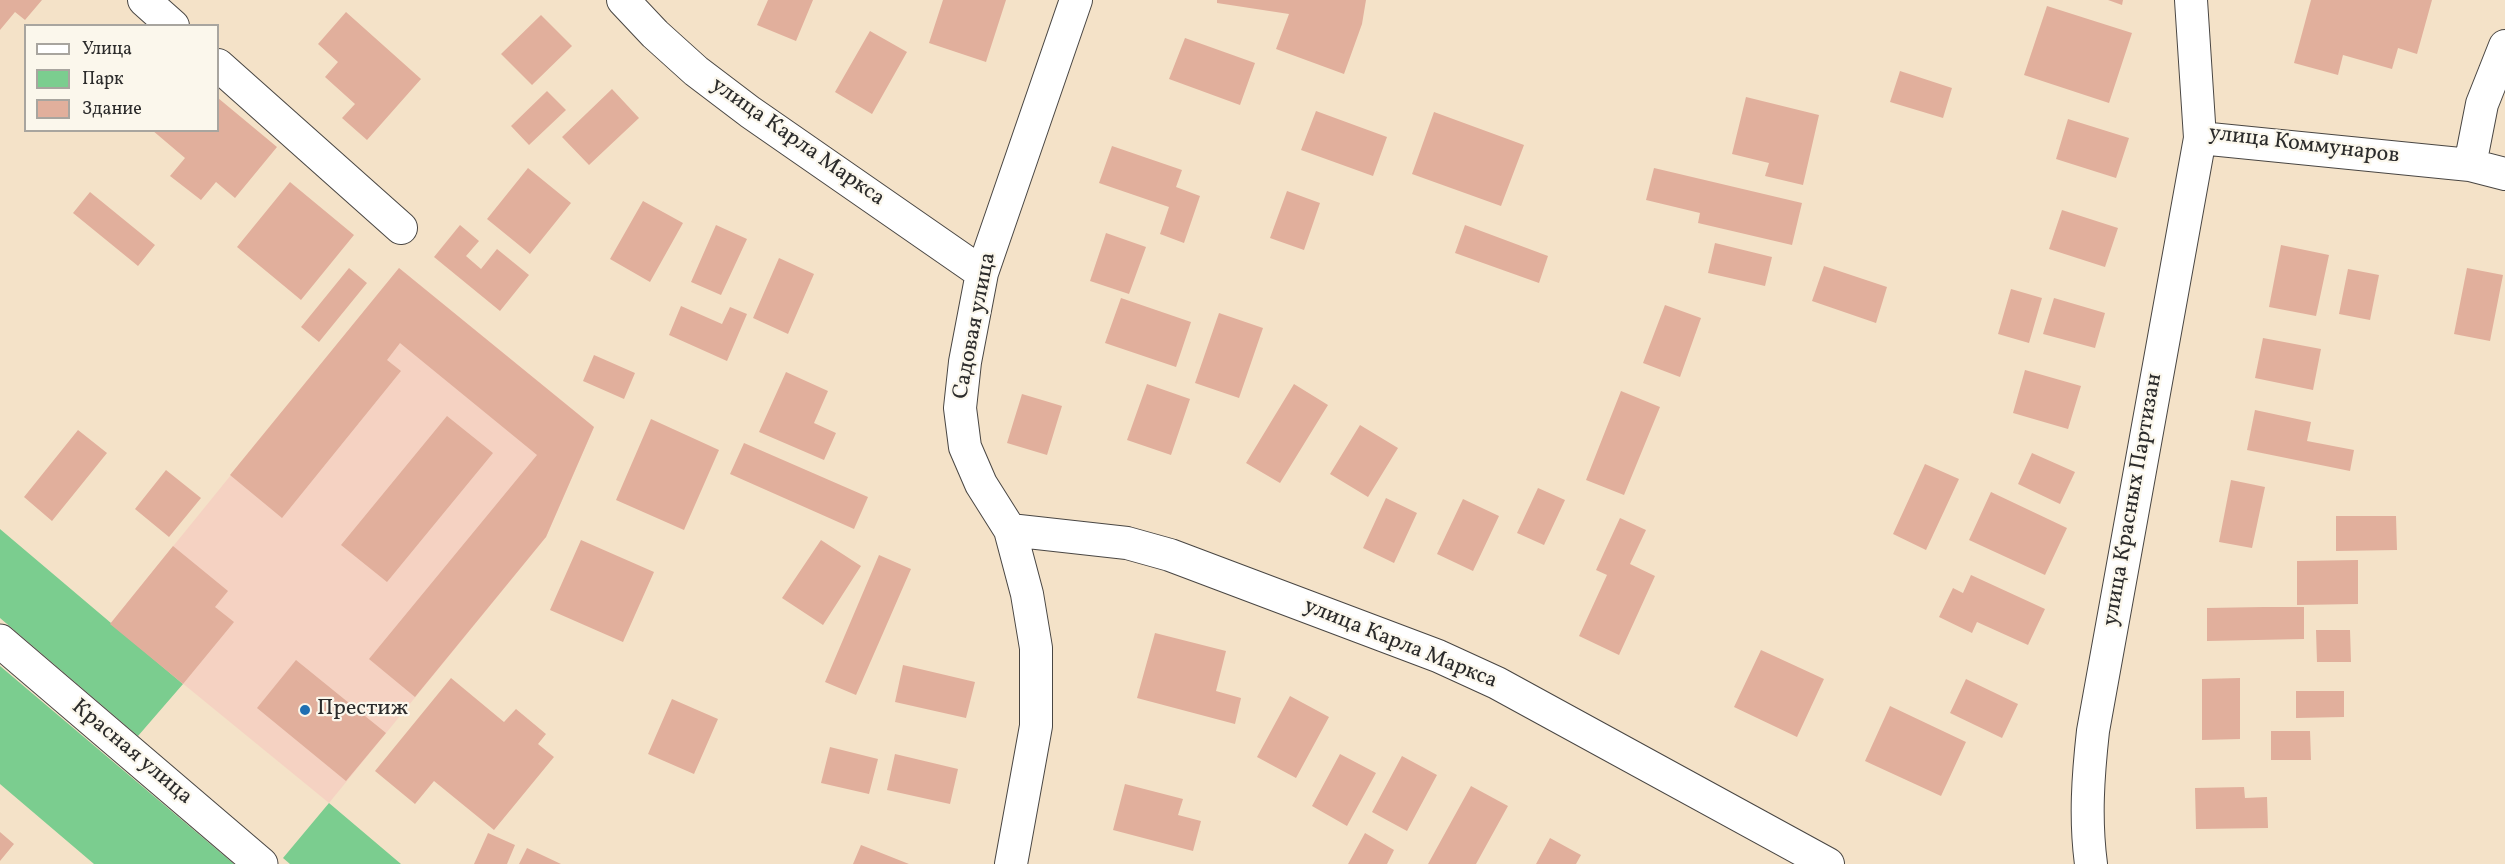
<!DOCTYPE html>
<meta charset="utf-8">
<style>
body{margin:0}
#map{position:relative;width:2505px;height:864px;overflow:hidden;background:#f4e2c8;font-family:Vollkorn,serif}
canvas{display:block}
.legend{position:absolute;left:24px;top:24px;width:195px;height:108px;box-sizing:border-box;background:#fbf7ec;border:2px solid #a8a59f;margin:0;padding:8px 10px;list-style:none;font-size:18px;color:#2b2b2b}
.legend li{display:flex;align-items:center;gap:12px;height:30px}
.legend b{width:30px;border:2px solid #a8a59f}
</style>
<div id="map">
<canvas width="2505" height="864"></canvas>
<ul class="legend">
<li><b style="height:8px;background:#fff"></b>Улица</li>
<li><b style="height:16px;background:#7bcd8f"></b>Парк</li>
<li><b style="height:16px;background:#e1af9c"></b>Здание</li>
</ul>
</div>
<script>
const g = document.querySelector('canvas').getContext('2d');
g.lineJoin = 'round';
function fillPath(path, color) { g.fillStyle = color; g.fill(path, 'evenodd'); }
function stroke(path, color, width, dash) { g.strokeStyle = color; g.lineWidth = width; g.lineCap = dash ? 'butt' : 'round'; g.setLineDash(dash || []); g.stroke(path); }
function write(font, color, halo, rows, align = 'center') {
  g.font = font + ' Vollkorn,serif'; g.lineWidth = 4.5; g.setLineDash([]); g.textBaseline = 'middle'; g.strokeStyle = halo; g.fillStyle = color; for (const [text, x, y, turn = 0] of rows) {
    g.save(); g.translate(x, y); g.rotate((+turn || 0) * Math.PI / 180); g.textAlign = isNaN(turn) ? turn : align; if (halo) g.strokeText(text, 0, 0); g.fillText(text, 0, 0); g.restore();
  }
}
fillPath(new Path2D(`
 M399,268L594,427L546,537L329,803L110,624Z`), '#f5d2c2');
fillPath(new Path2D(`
 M0,529L183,684L138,736L0,618Z
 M0,666L234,864H94L0,784Z
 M329,803L401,864H290L283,858Z`), '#7bcd8f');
fillPath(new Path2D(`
 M0,0H42L25,20L15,12L0,30Z
 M768,0H813L796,41L757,25Z
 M943,0H1006L986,62L929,43Z
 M1217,0H1366L1362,24L1344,74L1276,49L1289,14L1217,3Z
 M2108,0H2123L2122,5Z
 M2311,0H2432L2417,54L2398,48L2392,69L2343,55L2338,75L2294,63Z
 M2047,6L2132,33L2109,103L2024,75Z
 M346,12L421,79L367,140L342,118L355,104L325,77L338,62L318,44Z
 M541,15L572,46L532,85L501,54Z
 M870,31L907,52L872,114L835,92Z
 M1185,38L1255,63L1240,105L1169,79Z
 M1900,71L1952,88L1943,118L1890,102Z
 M612,89L639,118L589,165L562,137Z
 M547,91L566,110L529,145L511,126Z
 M1746,97L1819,115L1803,185L1765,176L1769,163L1732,154Z
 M218,98L277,147L235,198L216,182L201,200L170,176L185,158L152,130H218Z
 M1316,111L1387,137L1373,176L1301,150Z
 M1434,112L1524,145L1501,206L1412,174Z
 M2068,119L2129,138L2116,178L2056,159Z
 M1112,146L1182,170L1176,187L1200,196L1184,243L1160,234L1169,207L1099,183Z
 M528,168L571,203L530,254L487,219Z
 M1654,168L1802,203L1792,245L1698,223L1700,213L1646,200Z
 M290,182L354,235L301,300L237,247Z
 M1287,191L1320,203L1304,250L1270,238Z
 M90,192L155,245L138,266L73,213Z
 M643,201L683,223L650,282L610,259Z
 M2062,210L2118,228L2105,267L2049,249Z
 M460,225L479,241L466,256L481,269L497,249L529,275L500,311L434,257Z
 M716,225L747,239L721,295L691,282Z
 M1465,225L1548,256L1539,283L1455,253Z
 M1106,233L1146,247L1129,294L1090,281Z
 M1715,243L1772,257L1765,286L1708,273Z
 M2281,245L2329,255L2316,316L2269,307Z
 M779,258L814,274L788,334L753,318Z
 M1824,266L1887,287L1876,323L1812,301Z
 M349,268L367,283L319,342L301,327Z
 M399,268L594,427L546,537L415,697L369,659L537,455L400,343L387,360L401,371L282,518L230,475Z
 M2467,268L2503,275L2490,341L2454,334Z
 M2348,269L2379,275L2370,320L2339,314Z
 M2011,289L2042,298L2029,343L1998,334Z
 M1121,298L1191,322L1176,367L1105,343Z
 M2054,298L2105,313L2095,348L2043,334Z
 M1665,305L1701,318L1680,377L1643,363Z
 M681,306L722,324L730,307L747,314L727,361L669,335Z
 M1219,313L1263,328L1239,398L1195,383Z
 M2263,338L2321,349L2313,390L2255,378Z
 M594,355L635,373L624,399L583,381Z
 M2025,370L2081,386L2068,429L2013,413Z
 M786,372L828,391L814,423L836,433L824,460L759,432Z
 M1147,384L1190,399L1171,455L1127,440Z
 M1294,384L1328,405L1280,483L1246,463Z
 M1621,391L1660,407L1624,495L1586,480Z
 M1022,394L1062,406L1047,455L1007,443Z
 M2255,410L2311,422L2307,441L2354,450L2350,471L2247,450Z
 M447,416L493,453L387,582L341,545Z
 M651,419L719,450L684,530L616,500Z
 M1360,425L1398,448L1368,497L1330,474Z
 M78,430L107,453L52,521L24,497Z
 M744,443L868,497L854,529L730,474Z
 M2032,453L2075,472L2060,504L2018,484Z
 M1925,464L1959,479L1926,550L1893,534Z
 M166,470L201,498L169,537L135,509Z
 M2231,480L2265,487L2252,548L2219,542Z
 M1538,488L1565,500L1544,545L1517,533Z
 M1991,492L2067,528L2045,575L1969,540Z
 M1386,498L1417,513L1394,563L1363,548Z
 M1463,499L1499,516L1473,571L1437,554Z
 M2336,516H2396L2397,550L2336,551Z
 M1620,518L1646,530L1630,564L1655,576L1619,655L1579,636L1607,575L1596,570Z
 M581,540L654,572L623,642L550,610Z
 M821,540L861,566L823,625L782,598Z
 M173,546L228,591L215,607L234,622L183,684L110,624Z
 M879,555L911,569L856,695L825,682Z
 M2358,560V604L2297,605V561Z
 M1971,575L2045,609L2028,645L1977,622L1972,633L1939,617L1953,588L1963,593Z
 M2264,607H2304V639L2207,641V608Z
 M2316,630H2350L2351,662H2317Z
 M1155,633L1226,651L1216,691L1241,698L1235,724L1137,698Z
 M1761,650L1824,679L1797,737L1734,707Z
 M296,660L386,733L346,781L257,708Z
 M903,665L975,682L966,718L895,702Z
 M451,678L504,722L516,709L546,734L538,744L554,757L494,830L434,781L415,804L375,771Z
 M2240,678V739L2202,740V679Z
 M1966,679L2018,704L2002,738L1950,713Z
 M2296,691H2344V717L2296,718Z
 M1290,696L1329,717L1296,778L1257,757Z
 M672,699L718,719L694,774L648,754Z
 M1890,706L1966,742L1941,796L1865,761Z
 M2271,731H2310L2311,760H2271Z
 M830,747L878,759L869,794L821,783Z
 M895,754L958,769L950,804L887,790Z
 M1340,754L1376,773L1347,826L1312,806Z
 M1402,756L1437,775L1407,831L1372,812Z
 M1125,784L1183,799L1178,815L1201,821L1193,851L1113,830Z
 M1471,786L1508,806L1476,864H1428Z
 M2244,787L2245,798L2267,797L2268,828L2196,829L2195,788Z
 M0,832L14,844L0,861Z
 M488,833L515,845L507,864H474Z
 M1365,833L1394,850L1387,864H1348Z
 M1550,838L1581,855L1576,864H1536Z
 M861,845L909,864H853Z
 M527,848L561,864H519Z`), '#e1af9c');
const street = new Path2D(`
 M144,0L173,26
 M623,0L655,34L696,71L750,112L982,273
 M218,65L401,228
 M2200,138L2470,165L2505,174
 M2470,165L2482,104L2505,46
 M1010,530L1127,543L1170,555L1438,656L1497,683L1828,864
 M1011,864L1036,726V648L1027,594L1010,530L981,484L965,447L960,408L965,362L982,273L1076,0
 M2091,864C2085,819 2088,776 2093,731L2200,138L2191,0`);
const secondary = new Path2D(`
 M0,641L261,864`);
stroke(street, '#494643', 34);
stroke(secondary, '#494643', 35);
stroke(street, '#fff', 32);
stroke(secondary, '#fff', 33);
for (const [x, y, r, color] of [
 [305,710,6,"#1f6fb2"]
]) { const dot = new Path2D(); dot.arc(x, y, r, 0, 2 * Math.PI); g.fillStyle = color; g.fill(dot); stroke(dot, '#fbf7ec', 2); }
write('22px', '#2b2b2b', '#fbf7ec', [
 ["улица Карла Маркса",797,143,35],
 ["улица Коммунаров",2304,146,7],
 ["Садовая улица",976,326,-79],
 ["улица Красных Партизан",2134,500,-80],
 ["улица Карла Маркса",1400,645,22],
 ["Красная улица",131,753,40]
]);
write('22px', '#2b2b2b', '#fbf7ec', [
 ["Престиж",317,710]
], 'left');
</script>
